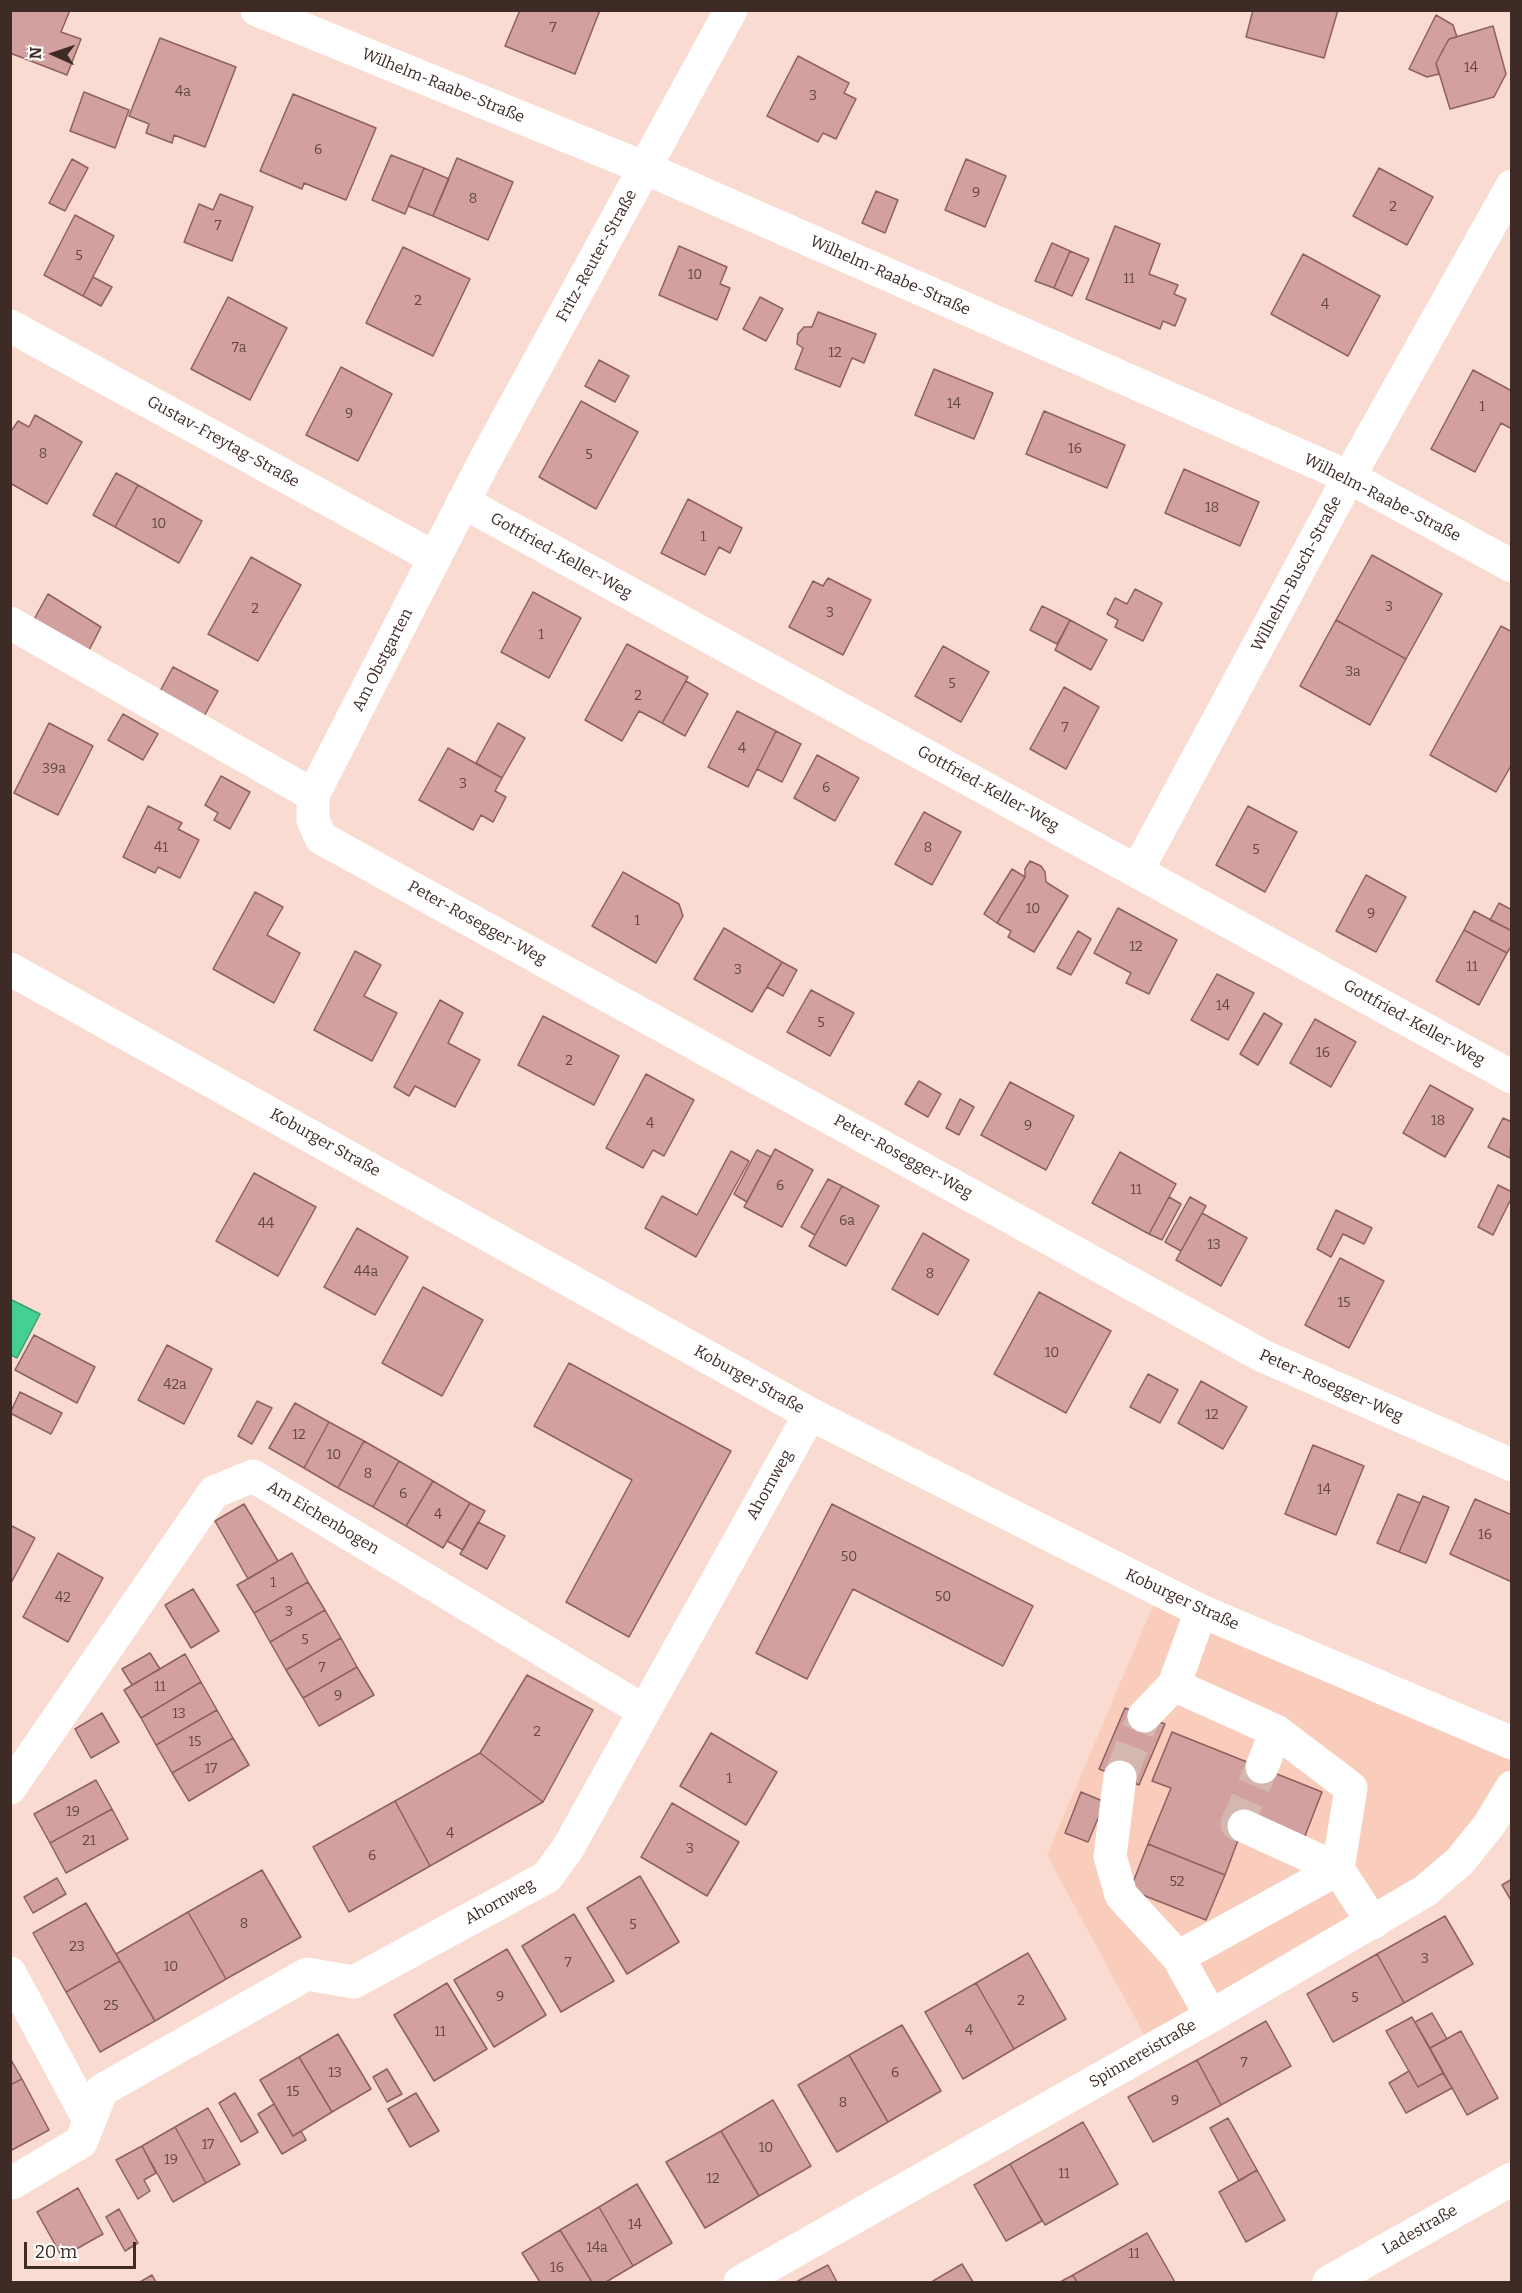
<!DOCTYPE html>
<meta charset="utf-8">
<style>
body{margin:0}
#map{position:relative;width:1522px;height:2293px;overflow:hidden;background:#f9dbd1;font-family:Bitter,serif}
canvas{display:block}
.frame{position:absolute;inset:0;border:12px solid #3e2b25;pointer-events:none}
.north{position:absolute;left:24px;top:24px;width:60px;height:60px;-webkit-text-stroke:4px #fff;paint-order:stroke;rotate:273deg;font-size:16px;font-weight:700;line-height:24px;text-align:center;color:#3e2b25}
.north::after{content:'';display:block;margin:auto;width:21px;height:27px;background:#3e2b25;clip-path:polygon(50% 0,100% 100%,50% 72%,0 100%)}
.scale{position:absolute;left:24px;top:2242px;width:112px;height:27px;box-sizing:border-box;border:3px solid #3e2b25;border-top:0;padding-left:8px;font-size:18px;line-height:21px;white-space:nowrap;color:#3e2b25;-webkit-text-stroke:4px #fff;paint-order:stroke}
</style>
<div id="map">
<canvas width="1522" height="2293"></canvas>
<div class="frame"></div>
<div class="north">N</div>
<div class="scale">20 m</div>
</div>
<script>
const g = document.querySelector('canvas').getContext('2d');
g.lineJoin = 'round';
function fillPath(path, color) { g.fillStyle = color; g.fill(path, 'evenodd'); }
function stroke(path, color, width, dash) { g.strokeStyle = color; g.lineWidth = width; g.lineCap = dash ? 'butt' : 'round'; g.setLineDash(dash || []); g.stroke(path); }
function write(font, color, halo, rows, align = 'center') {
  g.font = font + ' Bitter,serif'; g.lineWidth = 5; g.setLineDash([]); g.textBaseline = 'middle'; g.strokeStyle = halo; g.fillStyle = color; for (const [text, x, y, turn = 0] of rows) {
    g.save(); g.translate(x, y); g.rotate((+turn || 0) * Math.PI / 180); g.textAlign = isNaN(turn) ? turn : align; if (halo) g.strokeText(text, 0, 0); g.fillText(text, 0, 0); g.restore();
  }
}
fillPath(new Path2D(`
 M1160,1590L1511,1743V1787L1460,1861L1152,2049L1047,1855Z`), '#f9ccbc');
const water = new Path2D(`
 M10,1299L40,1314L17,1358L11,1355Z`);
fillPath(water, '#44d093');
stroke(water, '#429e72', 1.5);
const building = new Path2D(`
 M10,10H70L61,32L81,39L67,75L10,53Z
 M520,10H600L575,74L505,46Z
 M1253,10H1338L1324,58L1246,37Z
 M1436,15L1453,25L1457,37L1449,39L1436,63L1439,74L1427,77L1409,69Z
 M1493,26L1506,74L1494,97L1450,109L1436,63L1449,39Z
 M160,38L236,67L205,147L174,135L172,143L146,133L149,124L129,116Z
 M798,56L849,83L844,93L856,99L836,139L823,133L818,142L767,116Z
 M84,92L129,110L115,148L70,131Z
 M293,94L376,128L346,200L304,183L302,189L260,171Z
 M391,155L424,168L405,214L372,200Z
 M457,158L513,182L488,240L433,216Z
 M72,159L88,168L65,211L49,203Z
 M966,159L1006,176L985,227L945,210Z
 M424,168L449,179L433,216L408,206Z
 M1379,168L1433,197L1407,245L1353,216Z
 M876,191L898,200L885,233L862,223Z
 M220,194L253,207L232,261L184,242L199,204L213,210Z
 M75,215L114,236L83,296L44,275Z
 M1115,226L1160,244L1149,274L1178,285L1174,294L1186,299L1175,326L1163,321L1160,329L1086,299Z
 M1052,243L1070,251L1054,288L1035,281Z
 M679,246L727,267L720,284L730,288L717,320L659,295Z
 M403,247L470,279L433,356L366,323Z
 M1070,251L1089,259L1072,296L1054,288Z
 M1303,254L1380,296L1348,356L1271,314Z
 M93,277L112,287L101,306L83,296Z
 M228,297L287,328L250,400L191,369Z
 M760,297L783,309L766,341L743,329Z
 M818,312L876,334L864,363L852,358L840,387L795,369L803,348L797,344L798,334L804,327H812Z
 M599,360L629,376L615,402L585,386Z
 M341,367L392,394L358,461L306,435Z
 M934,369L993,393L974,439L915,415Z
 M1473,370L1512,391V429L1501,423L1475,472L1431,449Z
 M581,401L638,432L596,509L539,477Z
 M1044,411L1125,445L1107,488L1026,454Z
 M35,415L82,442L47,504L10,483V433L18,421L29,427Z
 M1184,469L1259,502L1240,546L1165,513Z
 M116,473L138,485L115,527L93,515Z
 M138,485L202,521L179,563L115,527Z
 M688,499L742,528L730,553L719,547L705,575L661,553Z
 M1372,555L1442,594L1406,659L1336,620Z
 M251,557L301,585L258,661L208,634Z
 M828,578L871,600L843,655L789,627L813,581L823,586Z
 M1135,589L1162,603L1143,641L1115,627L1118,620L1107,614L1115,598L1127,604Z
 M533,592L581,618L549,678L501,652Z
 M48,594L101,627L87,654L32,623Z
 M1042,606L1070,620L1057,644L1030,630Z
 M1070,620L1107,640L1091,670L1055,650Z
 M1336,620L1406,659L1370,725L1300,686Z
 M1501,626L1512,632V764L1496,792L1430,755Z
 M627,644L688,677L662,723L639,711L622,741L585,720Z
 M943,646L989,672L961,722L915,696Z
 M173,667L218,691L202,720L158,695Z
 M686,681L708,694L685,736L662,723Z
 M1064,687L1099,707L1066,769L1030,749Z
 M737,711L776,731L748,787L708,767Z
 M123,714L158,734L143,760L108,740Z
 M49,723L93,746L58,815L14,793Z
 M498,723L525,738L502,778L476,763Z
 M776,731L801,744L782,782L757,769Z
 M448,748L502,778L495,791L506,797L493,822L481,815L473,830L419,800Z
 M817,755L859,778L835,821L794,798Z
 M221,776L250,792L230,829L214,820L218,813L205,805Z
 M148,806L182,823L178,829L199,840L180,878L158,867L155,873L123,857Z
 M1248,806L1297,832L1265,892L1216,865Z
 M924,812L961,832L932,885L895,864Z
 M1030,861L1041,866L1045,872L1046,882L1068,896L1034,952L1008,937L1011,931L997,923L1025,877V869Z
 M1012,869L1025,877L997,923L984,914Z
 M623,872L679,904L683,916L656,963L592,926Z
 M1366,875L1406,897L1376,952L1336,931Z
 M255,892L283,907L267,935L300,953L274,1003L213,969Z
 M1499,903L1512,910V931L1490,920Z
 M1118,908L1177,940L1149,994L1126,983L1131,973L1094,953Z
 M1474,911L1512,931V945L1507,953L1464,930Z
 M724,928L782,962L752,1012L694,979Z
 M1464,930L1507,953L1479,1005L1436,981Z
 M1078,931L1091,939L1071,975L1057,968Z
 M355,951L381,965L364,996L397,1013L372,1061L314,1030Z
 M782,962L797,970L783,996L767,987Z
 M1217,974L1254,993L1228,1040L1191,1020Z
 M811,990L854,1013L830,1056L787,1032Z
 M440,1000L463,1013L448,1043L480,1060L455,1107L415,1086L409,1096L394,1087Z
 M1264,1013L1282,1024L1258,1065L1240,1054Z
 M543,1016L619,1056L594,1105L518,1065Z
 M1315,1019L1356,1042L1331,1087L1290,1063Z
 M646,1074L694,1100L664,1156L653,1150L643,1168L606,1148Z
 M919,1081L941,1094L928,1117L905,1104Z
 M1010,1082L1074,1116L1046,1170L981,1135Z
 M1430,1085L1473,1109L1445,1157L1403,1133Z
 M960,1099L974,1107L959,1135L946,1128Z
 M1503,1118L1512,1122L1510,1158L1488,1147Z
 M775,1149L813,1170L782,1227L744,1207Z
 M757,1150L771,1157L747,1202L734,1194Z
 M731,1151L749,1161L696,1257L645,1228L662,1196L697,1215Z
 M1120,1152L1176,1184L1149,1234L1092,1203Z
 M254,1173L316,1207L278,1276L216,1241Z
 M828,1179L842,1186L815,1235L801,1227Z
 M1498,1185L1512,1192V1197L1493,1235L1478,1227Z
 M842,1186L879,1206L846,1266L809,1246Z
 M1169,1197L1181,1204L1162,1240L1149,1234Z
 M1190,1197L1206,1206L1181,1251L1165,1242Z
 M1336,1210L1372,1228L1364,1244L1343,1234L1331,1257L1317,1249Z
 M1202,1213L1247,1238L1221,1286L1176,1260Z
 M357,1228L408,1257L375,1315L324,1287Z
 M923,1233L969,1260L938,1315L892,1289Z
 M1340,1258L1384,1281L1349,1348L1305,1325Z
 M423,1287L483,1320L442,1396L382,1363Z
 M1039,1292L1111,1331L1066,1413L994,1374Z
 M34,1335L95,1367L77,1403L15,1370Z
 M167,1345L212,1369L184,1424L138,1400Z
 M569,1363L731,1451L629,1637L566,1602L632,1480L534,1426Z
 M1148,1374L1178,1390L1160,1423L1130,1407Z
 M1201,1381L1247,1407L1223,1449L1178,1423Z
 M20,1392L62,1413L51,1434L10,1413Z
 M257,1401L272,1408L252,1444L238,1436Z
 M295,1403L329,1422L304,1468L269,1448Z
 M329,1422L364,1441L338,1488L304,1468Z
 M364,1441L399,1461L373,1507L338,1488Z
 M1313,1445L1364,1466L1336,1535L1285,1514Z
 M399,1461L433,1481L406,1526L373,1507Z
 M433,1481L470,1503L443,1548L406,1526Z
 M1398,1494L1420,1503L1399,1552L1377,1543Z
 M1423,1496L1449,1507L1426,1563L1399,1552Z
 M1475,1499L1512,1515V1582L1450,1554Z
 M470,1503L485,1511L463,1550L447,1541Z
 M244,1504L278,1561L248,1579L215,1521Z
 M832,1504L1033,1606L1003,1666L853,1589L807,1679L756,1653Z
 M478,1522L505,1536L487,1569L460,1554Z
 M10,1525L35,1538L10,1585Z
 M58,1553L103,1578L68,1642L23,1617Z
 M292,1553L308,1582L254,1613L237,1585Z
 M308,1582L325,1610L270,1642L254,1613Z
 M193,1589L219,1631L191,1648L165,1605Z
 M325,1610L341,1638L286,1670L270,1642Z
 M341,1638L357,1667L303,1698L286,1670Z
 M150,1653L160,1669L132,1685L122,1669Z
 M185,1654L201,1682L141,1718L124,1690Z
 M357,1667L374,1695L319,1726L303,1698Z
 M527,1675L593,1710L543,1802L480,1753Z
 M201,1682L217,1710L156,1745L141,1718Z
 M1125,1708L1165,1724L1139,1785L1099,1769Z
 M217,1710L233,1738L172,1773L156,1745Z
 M102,1713L119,1742L91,1758L75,1729Z
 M1172,1732L1322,1792L1303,1841L1246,1819L1225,1875L1148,1844L1171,1788L1152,1781Z
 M711,1733L777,1772L746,1825L680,1786Z
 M233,1738L249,1765L189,1801L172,1773Z
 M480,1753L543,1802L430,1866L395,1801Z
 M96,1780L112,1809L50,1843L34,1814Z
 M1081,1792L1105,1802L1088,1842L1065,1833Z
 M395,1801L430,1866L349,1912L313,1847Z
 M672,1803L739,1842L707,1896L641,1857Z
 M112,1809L128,1839L66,1873L50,1843Z
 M1148,1844L1225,1875L1206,1920L1130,1890Z
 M262,1870L301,1937L226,1979L188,1912Z
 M640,1876L679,1942L627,1974L587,1908Z
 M57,1878L66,1894L33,1913L24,1897Z
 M1512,1879V1902L1502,1885Z
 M86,1903L120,1961L66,1992L33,1933Z
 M188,1912L226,1979L155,2021L116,1954Z
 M574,1914L614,1981L561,2012L522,1946Z
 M1445,1916L1473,1964L1404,2003L1377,1954Z
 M507,1949L546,2015L494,2047L454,1980Z
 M1028,1953L1066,2019L1014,2049L976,1983Z
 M1377,1954L1404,2003L1333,2042L1307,1994Z
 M120,1961L155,2021L100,2052L66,1992Z
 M447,1983L487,2049L434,2081L394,2015Z
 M976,1983L1014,2049L963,2079L925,2012Z
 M1432,2013L1447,2039L1430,2048L1415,2022Z
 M1412,2017L1443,2073L1418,2087L1386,2031Z
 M1266,2021L1291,2066L1221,2105L1197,2060Z
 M902,2025L941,2091L888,2122L849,2055Z
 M1461,2031L1498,2098L1467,2115L1430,2048Z
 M338,2034L371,2089L332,2112L299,2057Z
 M849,2055L888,2122L837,2152L798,2085Z
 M299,2057L332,2112L293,2136L260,2080Z
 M10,2058L22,2079L10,2085Z
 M1197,2060L1221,2105L1153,2142L1128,2097Z
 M387,2069L402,2094L387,2102L373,2077Z
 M1409,2071L1418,2087L1443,2073L1452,2088L1406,2113L1389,2083Z
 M22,2079L49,2130L10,2151V2085Z
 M235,2093L258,2132L241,2142L219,2103Z
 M416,2093L439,2131L410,2147L388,2109Z
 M773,2100L811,2166L759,2196L721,2131Z
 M274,2104L293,2136L301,2131L306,2140L282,2154L258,2114Z
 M208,2108L240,2164L206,2183L175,2127Z
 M1228,2118L1257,2170L1239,2181L1210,2128Z
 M1083,2122L1118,2184L1045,2225L1010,2164Z
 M175,2127L206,2183L173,2202L142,2146Z
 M721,2131L759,2196L705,2228L666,2162Z
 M142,2146L156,2173L144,2180L150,2191L138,2199L116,2160Z
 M1010,2164L1042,2221L1006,2241L974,2185Z
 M1257,2170L1285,2220L1246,2242L1219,2192Z
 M637,2184L672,2243L633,2266L599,2207Z
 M78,2188L103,2234L62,2257L37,2212Z
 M599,2207L633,2266L606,2282H592L560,2230Z
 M119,2209L138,2243L125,2251L106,2217Z
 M560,2230L592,2282H540L522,2253Z
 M1147,2233L1175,2282H1077L1073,2275Z
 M962,2264L973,2282H934L933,2281Z
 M828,2265L837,2282H796Z
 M152,2275L156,2282H140Z
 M1073,2275L1077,2282H1060Z`);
fillPath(building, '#d2a09e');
stroke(building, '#8e6060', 1.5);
stroke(new Path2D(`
 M1120,1777L1144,1716
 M1244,1826L1237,1824L1262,1767`), '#d4b8af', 33, [33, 16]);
stroke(new Path2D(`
 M257,10L645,168L1349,477L1512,566
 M731,10L485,460L313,795V820L321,838L1263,1356L1512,1465
 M10,326L435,558
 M463,502L1512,1077
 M10,623L313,795
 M1137,871L1349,477L1512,186
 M1201,1611L1174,1685L1276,1731L1262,1767
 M1144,1716L1174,1685
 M1120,1777L1110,1856L1121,1895L1178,1957
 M10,1788L214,1492L253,1476L644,1711
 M1244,1826L1338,1869L1373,1923
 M10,1973L89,2120
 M1211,2016L1178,1957L1338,1869L1351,1788L1276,1731
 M12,2183L81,2142L102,2090L307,1974L354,1982L547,1877L568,1848L810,1414
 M740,2282L1211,2016L1425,1891L1460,1861L1489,1825L1512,1787
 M1329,2282L1512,2179`), '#fff', 33);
stroke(new Path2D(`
 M10,969L810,1414L1201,1611L1512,1743`), '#fff', 33);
write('14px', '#634843', null, [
 ["7",553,28],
 ["14",1471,68],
 ["4a",183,92],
 ["3",813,96],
 ["6",318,150],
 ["9",976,193],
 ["8",473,199],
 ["2",1393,207],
 ["7",218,226],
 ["5",79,256],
 ["10",695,275],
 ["11",1129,279],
 ["2",418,301],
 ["4",1325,305],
 ["7a",239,348],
 ["12",835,353],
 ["14",954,404],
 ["1",1482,407],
 ["9",349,414],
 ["16",1075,449],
 ["8",43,454],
 ["5",589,455],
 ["18",1212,508],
 ["10",159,524],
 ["1",703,537],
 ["3",1389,607],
 ["2",255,609],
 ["3",830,613],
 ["1",541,635],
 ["3a",1353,672],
 ["5",952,684],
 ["2",638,696],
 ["7",1065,728],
 ["4",742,749],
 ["39a",54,769],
 ["3",463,784],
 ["6",826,788],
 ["41",161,848],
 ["8",928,848],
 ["5",1256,850],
 ["10",1033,909],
 ["9",1371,914],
 ["1",637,921],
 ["12",1136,947],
 ["11",1472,967],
 ["3",738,970],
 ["14",1223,1006],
 ["5",821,1023],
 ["16",1323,1053],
 ["2",569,1061],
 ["18",1438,1121],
 ["4",650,1124],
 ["9",1028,1126],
 ["6",780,1186],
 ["11",1136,1190],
 ["6a",847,1221],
 ["44",266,1224],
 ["13",1214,1245],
 ["44a",366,1272],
 ["8",930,1274],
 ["15",1344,1303],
 ["10",1052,1353],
 ["42a",175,1385],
 ["12",1212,1415],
 ["12",299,1435],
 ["10",334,1455],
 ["8",368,1474],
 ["14",1324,1490],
 ["6",403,1494],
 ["4",438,1515],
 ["16",1485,1535],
 ["50",849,1557],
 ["1",273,1583],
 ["50",943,1597],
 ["42",63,1598],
 ["3",289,1612],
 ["5",305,1640],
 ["7",322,1668],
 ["11",160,1687],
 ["9",338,1696],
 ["13",179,1714],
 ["2",537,1732],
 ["15",195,1742],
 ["17",211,1769],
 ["1",729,1779],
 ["19",73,1812],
 ["4",450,1834],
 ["21",89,1841],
 ["3",690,1849],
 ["6",372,1856],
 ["52",1177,1882],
 ["8",244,1924],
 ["5",633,1925],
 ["23",77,1947],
 ["3",1425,1959],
 ["7",568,1963],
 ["10",171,1967],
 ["9",500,1997],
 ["5",1355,1998],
 ["2",1021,2001],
 ["25",111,2006],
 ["4",969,2031],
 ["11",440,2032],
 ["7",1244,2063],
 ["13",335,2073],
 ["6",895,2073],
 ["15",293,2092],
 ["9",1175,2101],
 ["8",843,2103],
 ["17",208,2145],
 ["10",766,2148],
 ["19",171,2160],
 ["11",1064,2174],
 ["12",713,2179],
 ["14",635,2225],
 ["14a",597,2248],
 ["11",1134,2254],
 ["16",557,2268]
]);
write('16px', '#3e2b25', '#fff', [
 ["Wilhelm-Raabe-Straße",443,86,22],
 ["Fritz-Reuter-Straße",597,256,-61],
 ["Wilhelm-Raabe-Straße",890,276,24],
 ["Gustav-Freytag-Straße",223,442,29],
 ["Wilhelm-Raabe-Straße",1382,498,27],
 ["Gottfried-Keller-Weg",561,556,29],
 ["Wilhelm-Busch-Straße",1297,574,-62],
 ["Am Obstgarten",383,660,-63],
 ["Gottfried-Keller-Weg",988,789,29],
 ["Peter-Rosegger-Weg",477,923,29],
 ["Gottfried-Keller-Weg",1414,1023,29],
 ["Koburger Straße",325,1143,29],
 ["Peter-Rosegger-Weg",903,1157,29],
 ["Koburger Straße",749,1380,29],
 ["Peter-Rosegger-Weg",1331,1386,24],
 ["Ahornweg",770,1485,-61],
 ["Am Eichenbogen",323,1518,31],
 ["Koburger Straße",1182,1600,25],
 ["Ahornweg",500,1902,-29],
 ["Spinnereistraße",1143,2054,-30],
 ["Ladestraße",1420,2230,-30]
]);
</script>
